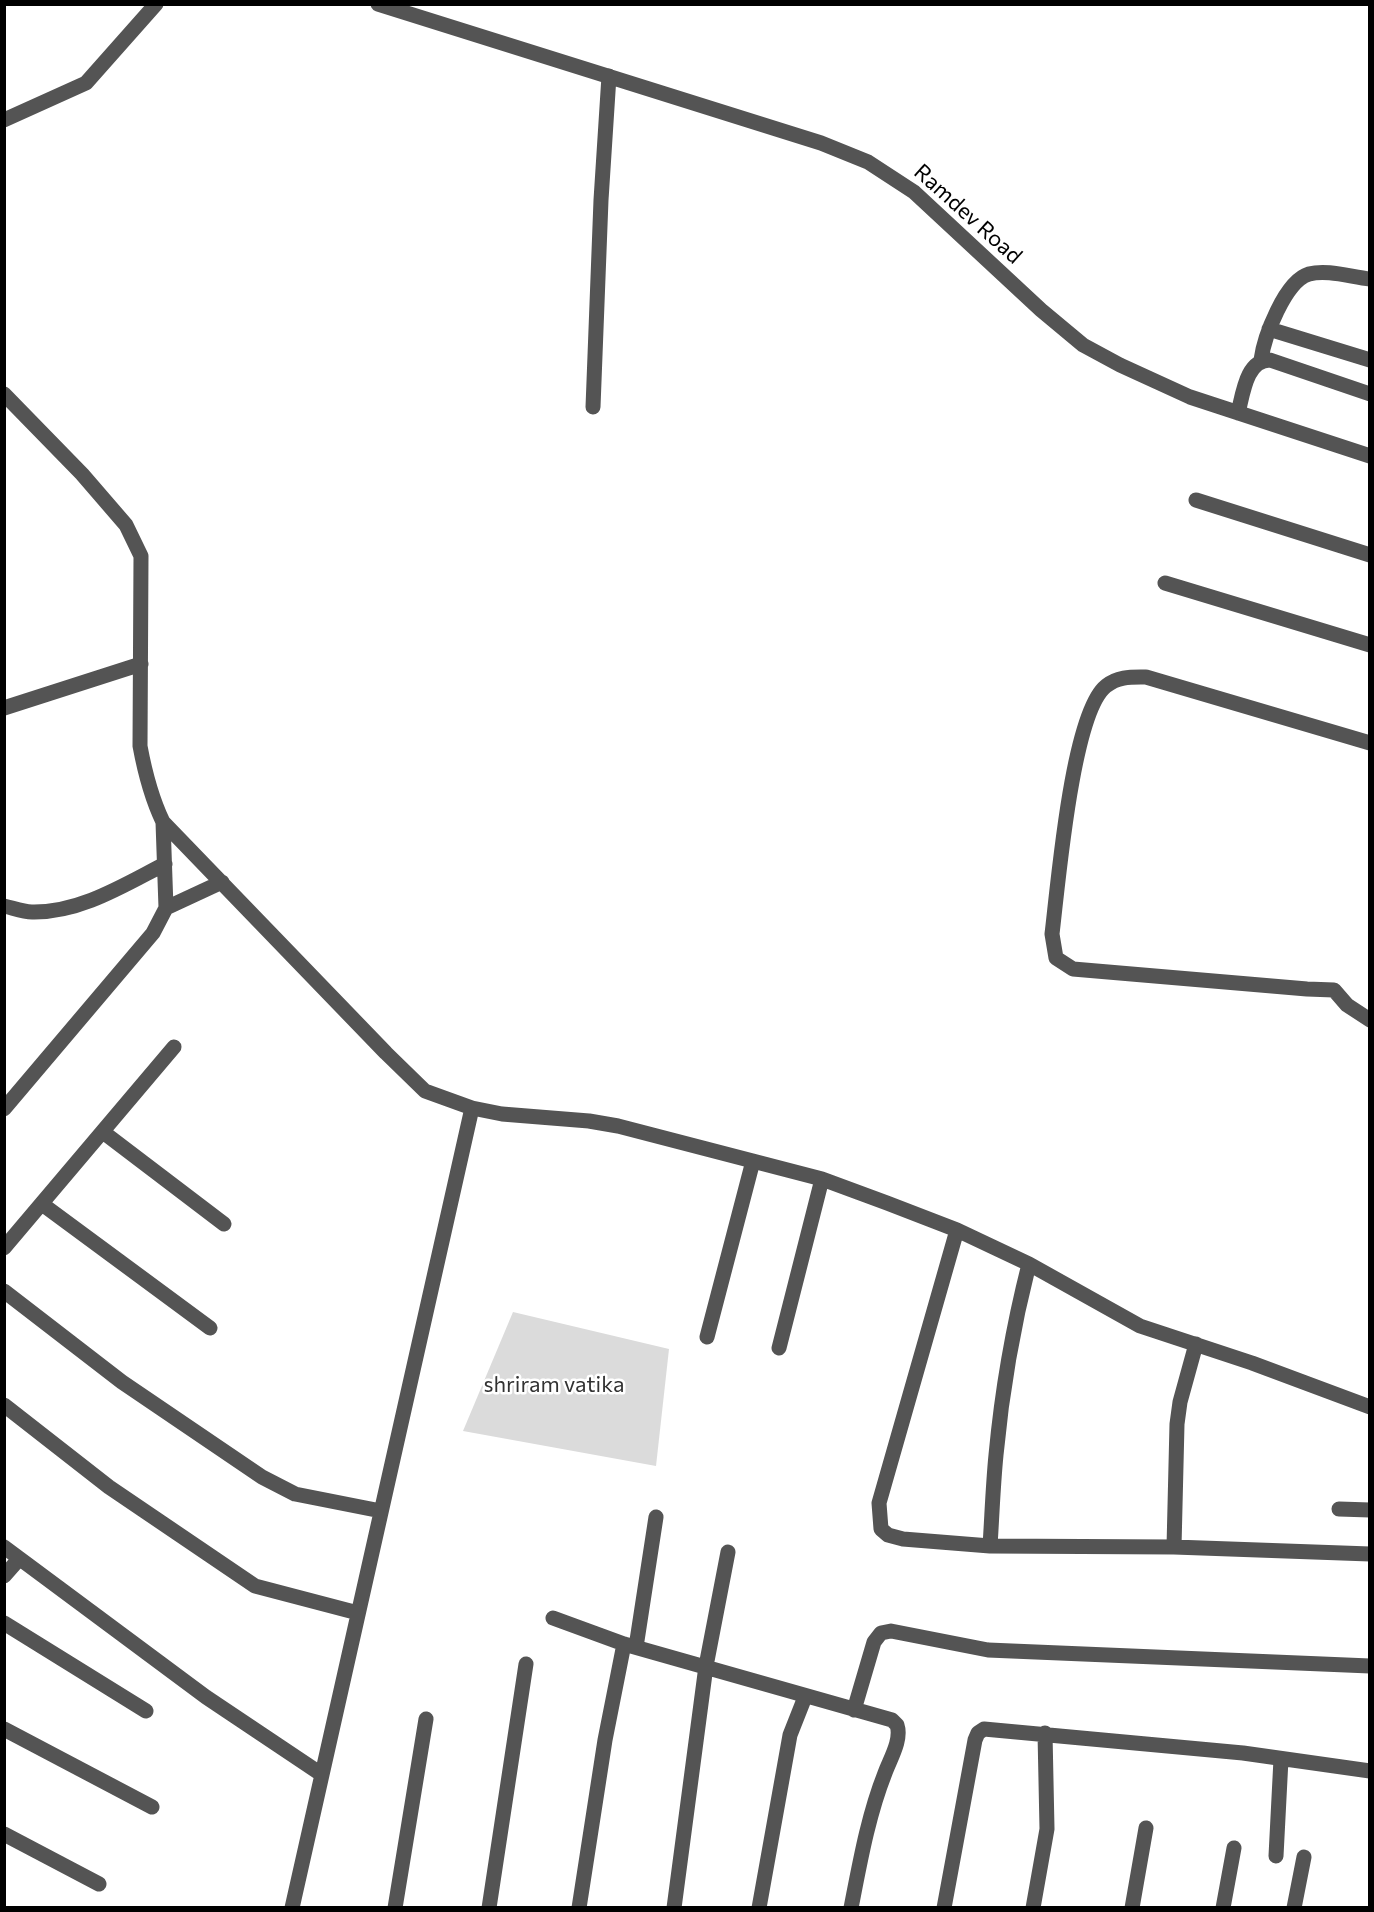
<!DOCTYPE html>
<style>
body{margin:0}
#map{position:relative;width:1374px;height:1912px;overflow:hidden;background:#fff;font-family:Commissioner,sans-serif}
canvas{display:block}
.frame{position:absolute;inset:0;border:6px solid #000;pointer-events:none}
</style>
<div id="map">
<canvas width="1374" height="1912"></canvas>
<div class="frame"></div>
</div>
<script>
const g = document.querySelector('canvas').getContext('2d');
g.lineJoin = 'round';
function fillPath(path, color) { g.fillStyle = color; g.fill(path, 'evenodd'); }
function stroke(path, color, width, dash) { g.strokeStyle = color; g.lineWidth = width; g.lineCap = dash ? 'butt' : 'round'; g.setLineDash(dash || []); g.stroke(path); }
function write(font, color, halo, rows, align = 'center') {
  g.font = font + ' Commissioner,sans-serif'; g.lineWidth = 5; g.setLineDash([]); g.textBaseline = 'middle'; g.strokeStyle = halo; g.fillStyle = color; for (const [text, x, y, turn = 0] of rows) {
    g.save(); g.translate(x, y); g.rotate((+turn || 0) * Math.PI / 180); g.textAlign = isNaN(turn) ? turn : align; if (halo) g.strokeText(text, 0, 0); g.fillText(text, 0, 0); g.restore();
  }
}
fillPath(new Path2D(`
 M513,1312L669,1349L656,1466L463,1431Z`), '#dbdbdb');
stroke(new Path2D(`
 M378,4L821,143L868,162L914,192L1041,310L1083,345L1120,365L1190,397L1370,456
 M4,120L86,83L156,4
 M1269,329L1370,360
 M1261,360C1264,337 1285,281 1309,274C1327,269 1351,277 1370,279
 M4,394L82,474L126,525L141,556L140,746C145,773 151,797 163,822L386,1053L425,1091L472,1108L502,1114L589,1121L618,1126L822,1179L887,1203L957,1230L1029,1264L1140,1326L1252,1363L1370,1407
 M593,407L601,200L609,76
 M1238,413C1243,394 1246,360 1270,360L1370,394
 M1196,500L1370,555
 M1165,583L1370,645
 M4,708L141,664
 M1370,743L1146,677C1132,677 1118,676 1106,686C1072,713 1058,885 1052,934L1056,958L1073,969L1307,989L1334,990L1347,1005L1370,1020
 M4,906C13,908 23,912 32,912C80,913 124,885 165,864
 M166,908L222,882
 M4,1109L153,933L166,908L163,822
 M103,1132L224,1224
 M42,1204L210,1328
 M957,1230L879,1503L881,1529L888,1535L903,1539L990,1546L1174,1547L1370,1554
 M4,1248L174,1047
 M4,1291L122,1382L262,1477L295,1494L381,1511
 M707,1337L753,1161
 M779,1348L822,1179
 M4,1405L109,1487L255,1586L358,1613
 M1339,1509L1370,1510
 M990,1546C992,1516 993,1485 996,1455C1002,1390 1013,1327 1029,1264
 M4,1547L206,1697L321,1774
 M1174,1547L1177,1424L1180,1402L1196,1344
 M4,1576L19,1559
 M553,1618L624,1644L892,1720L897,1725C902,1740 890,1759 885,1773C868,1816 860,1862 851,1908
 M4,1623L146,1711
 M636,1647L656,1517
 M854,1710L874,1642L881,1633L891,1631L988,1650L1370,1666
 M4,1729L152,1807
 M4,1834L99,1884
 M1276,1856L1281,1759
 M292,1908L472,1108
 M395,1908L426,1719
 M489,1908L526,1664
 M579,1908L605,1740L624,1644
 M674,1908L706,1666L728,1552
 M759,1908L790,1735L805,1697
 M944,1908L975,1740L978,1733L984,1729L1243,1753L1370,1771
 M1033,1908L1047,1829L1045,1733
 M1132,1908L1146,1828
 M1223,1908L1234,1848
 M1294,1908L1304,1857`), '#545454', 15);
write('22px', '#000', '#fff', [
 ["Ramdev Road",968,214,42]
]);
write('22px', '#323232', '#fff', [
 ["shriram vatika",554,1385]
]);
</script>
